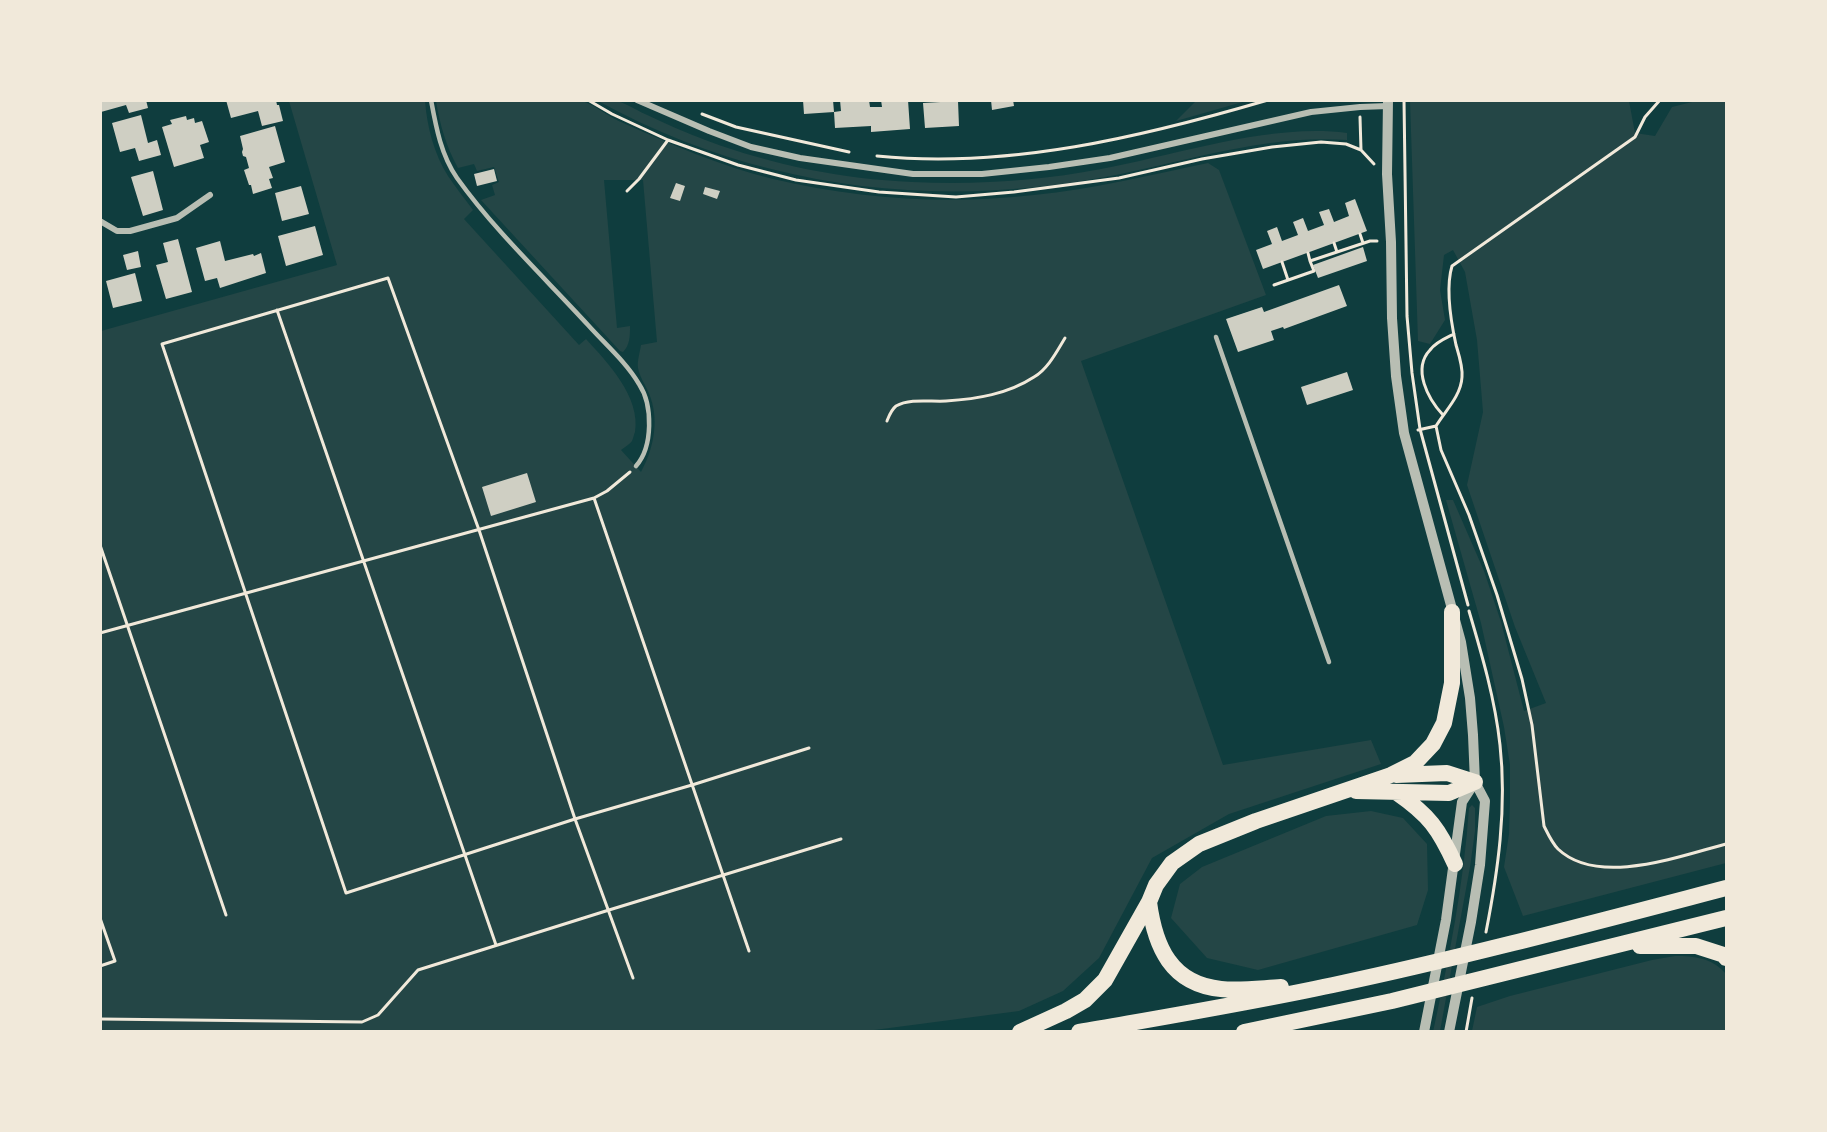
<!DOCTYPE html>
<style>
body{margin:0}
#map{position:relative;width:1827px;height:1132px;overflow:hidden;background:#0f3d3e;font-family:"Fira Sans",sans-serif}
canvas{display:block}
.frame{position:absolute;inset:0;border:102px solid #f1e9da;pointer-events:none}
</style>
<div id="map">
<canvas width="1827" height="1132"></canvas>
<div class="frame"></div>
</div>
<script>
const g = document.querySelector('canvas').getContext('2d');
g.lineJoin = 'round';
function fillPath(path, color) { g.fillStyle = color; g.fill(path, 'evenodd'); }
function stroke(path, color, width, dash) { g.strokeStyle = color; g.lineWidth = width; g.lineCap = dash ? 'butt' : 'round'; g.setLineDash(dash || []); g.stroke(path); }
fillPath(new Path2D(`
 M289,101H425C427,126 434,154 448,176C456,188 465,199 473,210L464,219L579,345L586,339C607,362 641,397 635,432C634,434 633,439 632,441C630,444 625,447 621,450L641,472C653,450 659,423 651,399C648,388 640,379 638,368C637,361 640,352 641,345L657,342L643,180H604L617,328L630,326C630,336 630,345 623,352L620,351L481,200L495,195L492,185L499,182L494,167L477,171L474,164L458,168C446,146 440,125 436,101C471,101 505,101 540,101C551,101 570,98 581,101C592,103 609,117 621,122C670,144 720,166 773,179C858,199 947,205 1034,195C1093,189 1151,175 1208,163L1219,170L1266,295L1081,361L1223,765L1371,740L1381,764L1229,814L1152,858L1099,958L1063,991L1019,1011L859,1032H101V331L337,265Z
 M598,101C604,100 611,99 616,101C626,103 636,110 645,114C666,124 686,133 708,141C773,165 842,179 912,182C975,185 1039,181 1101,169C1178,155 1269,123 1347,133V140C1265,134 1185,162 1105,177C930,210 755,187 598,101Z
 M1196,101V100L1246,101L1176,121Z
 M1410,101H1629L1635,133L1655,136L1672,107L1696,101H1726V863L1523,916L1504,867L1509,834L1510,800V765L1504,727L1481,623L1446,500H1453L1484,571L1501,622L1524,711L1546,703L1515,627L1467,485L1483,412L1477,340L1465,272L1453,250L1444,255L1440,290L1445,320L1430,344L1418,341Z
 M1472,805L1475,808V831L1470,867L1440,1031L1433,1032C1449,958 1464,883 1469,808Z
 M1371,811L1403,818L1427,844L1428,890L1417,925L1258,970L1207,958L1171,918L1180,884L1202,867L1326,816Z
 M1675,956C1694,956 1713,958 1726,974V1031H1472L1477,1007L1510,996L1652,960Z`), '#244646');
fillPath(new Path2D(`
 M100,100H146L148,108L129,113L126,105L101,112Z
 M226,100H276L277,105H279L283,121L262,126L258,111L231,118Z
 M803,100H833L834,112L841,111L840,100H869L870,107H882L881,100H908L910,129L871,132V126L835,128L834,112L804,114Z
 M991,100H1013L1014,106L992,110Z
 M958,101L959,126L925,128L923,103Z
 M141,115L148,143L157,140L161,155L139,161L135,148L120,152L112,123Z
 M186,116L187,120L194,118L195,123L202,121L209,142L200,145L204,158L174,167L162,127L172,124L170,120Z
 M275,126L285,162L269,167L273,178L269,179L272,188L253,194L251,185H249L244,170L249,168L246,157L243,156L242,152L243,149L240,136Z
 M494,169L497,181L477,186L474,174Z
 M153,171L163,210L143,216L131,177Z
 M676,183L685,186L680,201L670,198Z
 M301,186L309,214L282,221L275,193Z
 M705,187L720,191L717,199L703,194Z
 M1355,199L1367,231L1263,269L1256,250L1272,244L1267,231L1277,227L1282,241L1298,235L1293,222L1303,218L1308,231L1324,225L1319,212L1329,209L1334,222L1349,216L1345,203Z
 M315,226L323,255L286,266L278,236Z
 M178,239L192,292L166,299L156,265L168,262L163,243Z
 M220,241L225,261L253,254L254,256L261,253L266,273L220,288L217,278L205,281L196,248Z
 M1363,247L1367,261L1318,278L1313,265Z
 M138,251L141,267L127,270L123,255Z
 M135,273L142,301L113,308L106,281Z
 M1339,285L1347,306L1284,329L1283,327L1271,331L1274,340L1238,352L1226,319L1262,307L1264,312Z
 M1347,372L1353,390L1307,405L1301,387Z
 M527,473L536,502L491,516L482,487Z`), '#cfcfc3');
stroke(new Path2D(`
 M588,100L612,114L668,140L738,165L796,180L879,192L956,197L1014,192L1119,178L1202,159L1272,147L1321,142L1346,144L1361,150L1374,164
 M1404,100L1407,316L1412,373L1420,429L1468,605
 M702,114L736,127L849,152
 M1360,117L1361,150
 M877,156C1009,169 1142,137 1268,100
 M627,191L639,179L668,140
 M1360,234L1363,243
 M1334,243L1337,252
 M1308,253L1310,261
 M1282,262L1288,280
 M1274,285L1314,271L1310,261L1370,241H1377
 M277,310L496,945
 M1443,415C1428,399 1412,369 1430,350C1436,342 1446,338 1454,334
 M887,421C889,416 891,410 896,406C910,398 931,402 946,401C977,399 1008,394 1034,377C1048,369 1057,351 1065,338
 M1436,426C1445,411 1461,396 1462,377C1463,367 1459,355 1456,345C1451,322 1445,289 1452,266L1635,137L1645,117L1660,100
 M1418,430L1436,426L1441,450L1469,515L1497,595L1522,679L1532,725L1544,826C1548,834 1552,843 1558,849C1598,887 1680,856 1726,844
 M594,498L749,951
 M100,545L226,915
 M1469,611C1482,655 1495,699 1500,745C1507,808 1498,871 1486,932
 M100,633L594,498L607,491L630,472
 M100,918L115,961L100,966
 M633,978L575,819L479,530L388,278L162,344L346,893L575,819L692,785L809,748
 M100,986V996
 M100,1019L362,1022L378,1015L418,970L609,910L841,839
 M1466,1032L1472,998`), '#f1e9da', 3);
stroke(new Path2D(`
 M431,100C436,127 441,155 457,178C495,231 544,277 588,325C605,344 626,362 639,384C653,405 653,447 636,466
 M1216,337L1329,662`), '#b8beb3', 4.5);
stroke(new Path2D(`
 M637,100L709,131L751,147L800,158L913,174H982L1049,167L1110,158L1311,112L1360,107L1388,106
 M100,221L117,231H130L177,218L210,195`), '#b8beb3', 6);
stroke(new Path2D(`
 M1388,100L1387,174L1391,242L1392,318L1396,376L1404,433L1461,642L1470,698L1473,735L1475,782L1485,801L1480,865L1471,922L1449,1032
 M1424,1032L1446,920L1462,802L1473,785`), '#b8beb3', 10);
stroke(new Path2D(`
 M1396,775L1447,773L1475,782
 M1356,791L1449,793L1475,782
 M1397,793C1429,815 1439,829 1455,864
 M1149,902C1155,947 1171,984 1221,989C1241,991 1262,988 1281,987
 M1640,946H1696L1724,955L1726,958
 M1020,1032L1066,1011L1085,1000L1105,980L1149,902L1156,885L1172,863L1199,844L1256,821L1391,775L1415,763L1433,744L1444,723L1452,683V612
 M1079,1032C1164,1017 1249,1003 1333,985C1465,957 1596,922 1726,888
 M1244,1032L1392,1001L1726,918`), '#f1e9da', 16);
</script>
